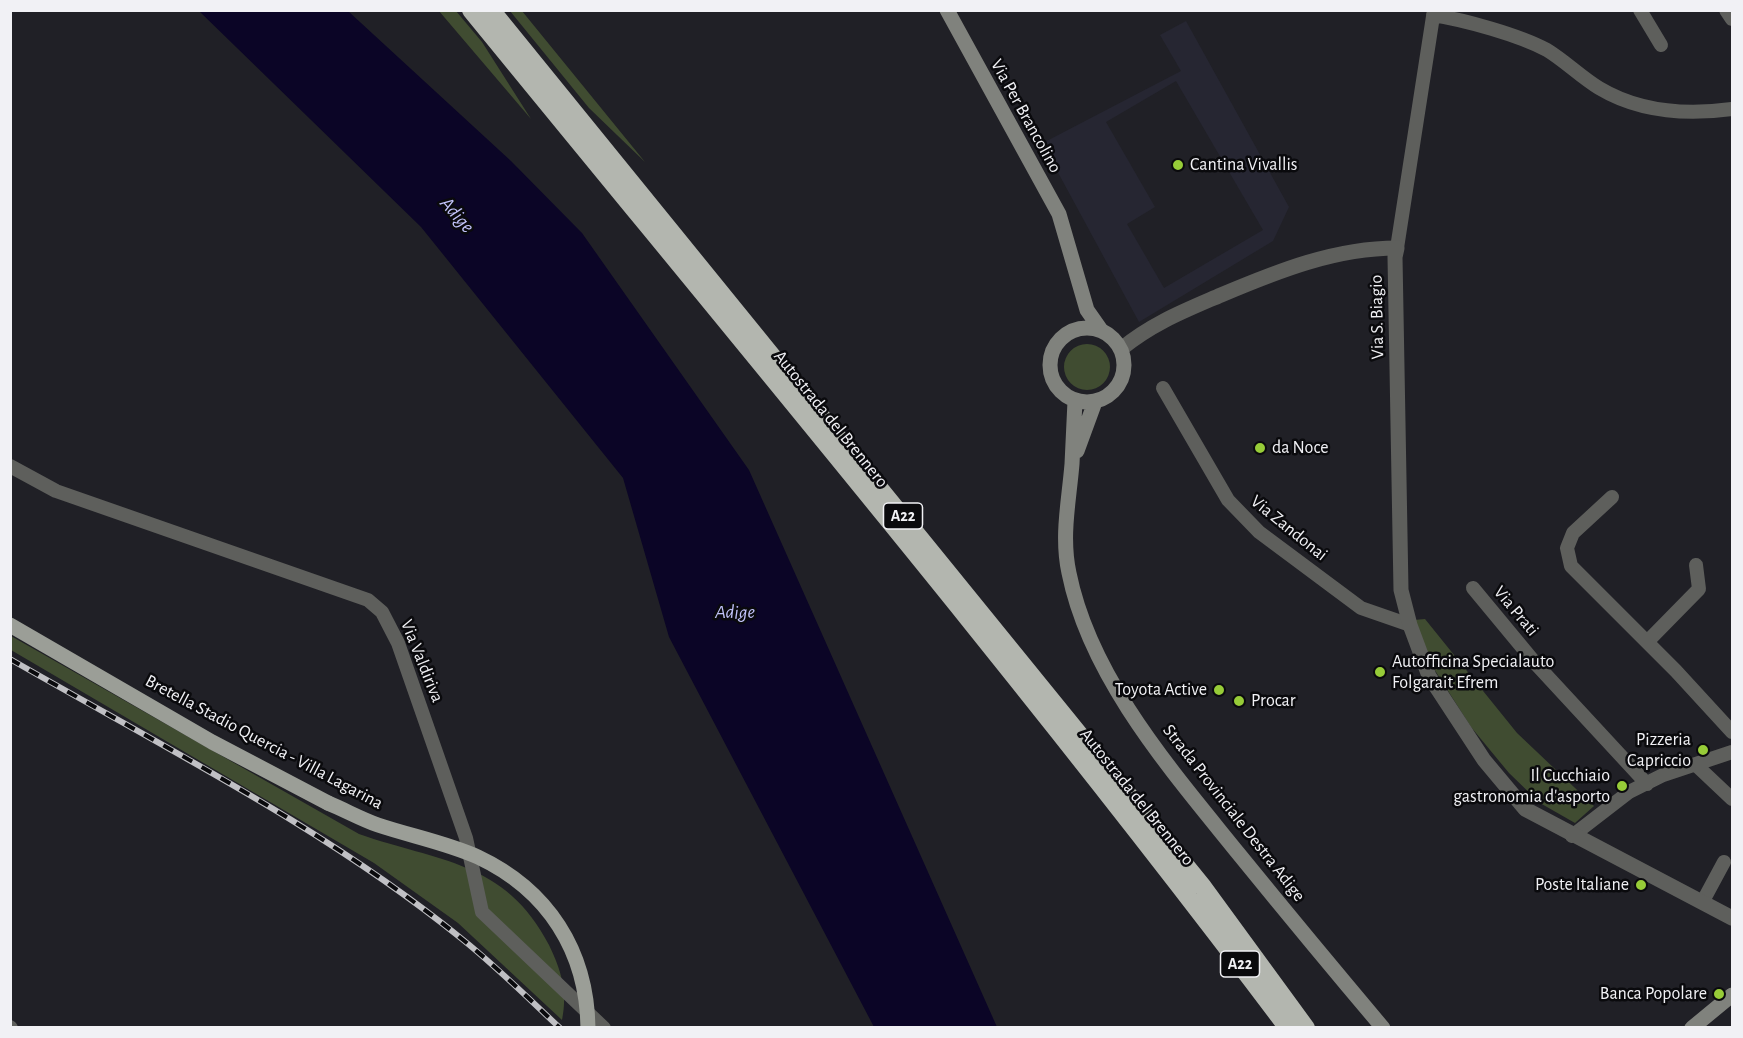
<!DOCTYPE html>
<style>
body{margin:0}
#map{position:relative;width:1743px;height:1038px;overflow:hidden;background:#202026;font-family:"Alegreya Sans",sans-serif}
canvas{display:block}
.frame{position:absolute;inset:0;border:12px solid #f1f1f5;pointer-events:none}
</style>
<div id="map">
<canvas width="1743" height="1038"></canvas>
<div class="frame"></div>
</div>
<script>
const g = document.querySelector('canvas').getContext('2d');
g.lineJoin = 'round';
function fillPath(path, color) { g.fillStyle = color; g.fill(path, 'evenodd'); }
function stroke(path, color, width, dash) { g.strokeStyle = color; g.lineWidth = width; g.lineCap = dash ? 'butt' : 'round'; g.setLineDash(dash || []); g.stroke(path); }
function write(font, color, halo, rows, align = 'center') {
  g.font = font + ' "Alegreya Sans",sans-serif'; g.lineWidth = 5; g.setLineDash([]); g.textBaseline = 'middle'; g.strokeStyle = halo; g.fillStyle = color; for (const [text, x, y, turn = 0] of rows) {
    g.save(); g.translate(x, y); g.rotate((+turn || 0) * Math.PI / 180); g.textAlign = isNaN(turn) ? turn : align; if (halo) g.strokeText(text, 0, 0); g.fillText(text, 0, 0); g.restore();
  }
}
fillPath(new Path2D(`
 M1186,21L1289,207L1273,241L1139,322L1055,167L1039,145L1181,71L1160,35ZM1176,81L1263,230L1164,288L1127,224L1155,207L1106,122Z`), '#262632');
fillPath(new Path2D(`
 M439,11H456L482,42L531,119Z
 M510,11H522L645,162L589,108Z
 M1064 367a23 23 0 1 1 46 0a23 23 0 1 1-46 0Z
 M1425,619L1517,733L1594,806L1575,823L1540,803L1509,773L1471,727L1429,661L1414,620Z
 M11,636L359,834C438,862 505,860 549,945C561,970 568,992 562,1020L458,923L374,863L11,650Z`), '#404c31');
fillPath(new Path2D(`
 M199,11H348L511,161L582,233L749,470L997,1027H874L669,637L623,478L421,227Z`), '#0b0526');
stroke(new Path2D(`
 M1640,10L1661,45
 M1726,10L1732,19
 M1433,15C1465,20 1519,35 1547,50C1565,61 1581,77 1599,88C1639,112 1688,115 1732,109
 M1397,248L1434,10
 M1163,388L1228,500L1259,532L1361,608L1410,625
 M10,466L56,491L368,600L382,612L398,643L466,838L482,912L604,1028
 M1612,497L1573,533L1567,548L1571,566L1676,671L1732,732
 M1473,588L1536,664L1647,784
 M1647,642L1699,589L1696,565
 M1696,765L1732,799
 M1572,836L1629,792L1663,775L1732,752
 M1703,901L1724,862
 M10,1027L11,1028`), '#5e5f5c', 14);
stroke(new Path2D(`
 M1121,349C1153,323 1184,311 1221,295C1278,271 1335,248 1397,248L1395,257L1401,590L1410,625L1429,676L1484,760L1525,809L1732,918`), '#5e5f5c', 15);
stroke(new Path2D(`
 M947,10L1059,214L1087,310L1101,330
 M1050 365a37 37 0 1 1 74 0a37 37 0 1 1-74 0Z
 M1075,401C1074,422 1073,443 1072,464C1069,501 1061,536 1069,573C1090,678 1172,771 1238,853C1286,912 1334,970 1383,1028
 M1077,451L1095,402
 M1692,1028L1732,995`), '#80827d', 15);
stroke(new Path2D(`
 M10,625L212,742L328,803`), '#9b9e97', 15);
stroke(new Path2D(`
 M471,10C746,347 1026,680 1288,1028
 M491,10L1203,887L1306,1028`), '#b3b6af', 18);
const rail = new Path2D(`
 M10,659C163,747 325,828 462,939C497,967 528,998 560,1028`);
stroke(rail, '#c0c0c4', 6);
stroke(rail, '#0a0a0d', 4, [11]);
stroke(new Path2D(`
 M328,803C345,810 361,819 378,825C411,836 447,843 478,857C548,890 587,951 588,1028`), '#9b9e97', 15);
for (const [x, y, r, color] of [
 [1178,165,6,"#97cc38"],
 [1260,448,6,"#97cc38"],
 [1380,672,6,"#97cc38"],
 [1219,690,6,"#97cc38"],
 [1239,701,6,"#97cc38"],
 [1703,750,6,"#97cc38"],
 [1622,786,6,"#97cc38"],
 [1641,885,6,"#97cc38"],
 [1719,994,6,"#97cc38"]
]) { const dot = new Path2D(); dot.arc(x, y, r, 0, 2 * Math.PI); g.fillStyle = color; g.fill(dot); stroke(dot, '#0a0a0d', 2); }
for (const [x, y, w] of [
 [903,516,39],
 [1240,964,39]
]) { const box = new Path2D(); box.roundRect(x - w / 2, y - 13, w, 26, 4.5); g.fillStyle = '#0a0a0d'; g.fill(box); stroke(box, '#f1f1f5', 1.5); }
write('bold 16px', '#f1f1f5', null, [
 ["A22",903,516],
 ["A22",1240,964]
]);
write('18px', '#f1f1f5', '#0a0a0d', [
 ["Via Per Brancolino",1026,116,61],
 ["Via S. Biagio",1377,317,-91],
 ["Autostrada del Brennero",831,419,51],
 ["Via Zandonai",1289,528,39],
 ["Via Prati",1516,611,50],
 ["Via Valdiriva",422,661,68],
 ["Bretella Stadio Quercia - Villa Lagarina",264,742,28],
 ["Autostrada del Brennero",1137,797,51],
 ["Strada Provinciale Destra Adige",1234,813,52]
]);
write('18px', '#f1f1f5', '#0a0a0d', [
 ["Cantina Vivallis",1190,165,"left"],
 ["da Noce",1272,448,"left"],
 ["Autofficina Specialauto",1392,662,"left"],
 ["Folgarait Efrem",1392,683,"left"],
 ["Toyota Active",1207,690],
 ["Procar",1251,701,"left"],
 ["Pizzeria",1691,740],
 ["Capriccio",1691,761],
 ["Il Cucchiaio",1610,776],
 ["gastronomia d'asporto",1610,797],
 ["Poste Italiane",1629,885],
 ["Banca Popolare",1707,994]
], 'right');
write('italic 20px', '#c1c2f8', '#0a0a0d', [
 ["Adige",457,215,49],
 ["Adige",735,612]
]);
</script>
